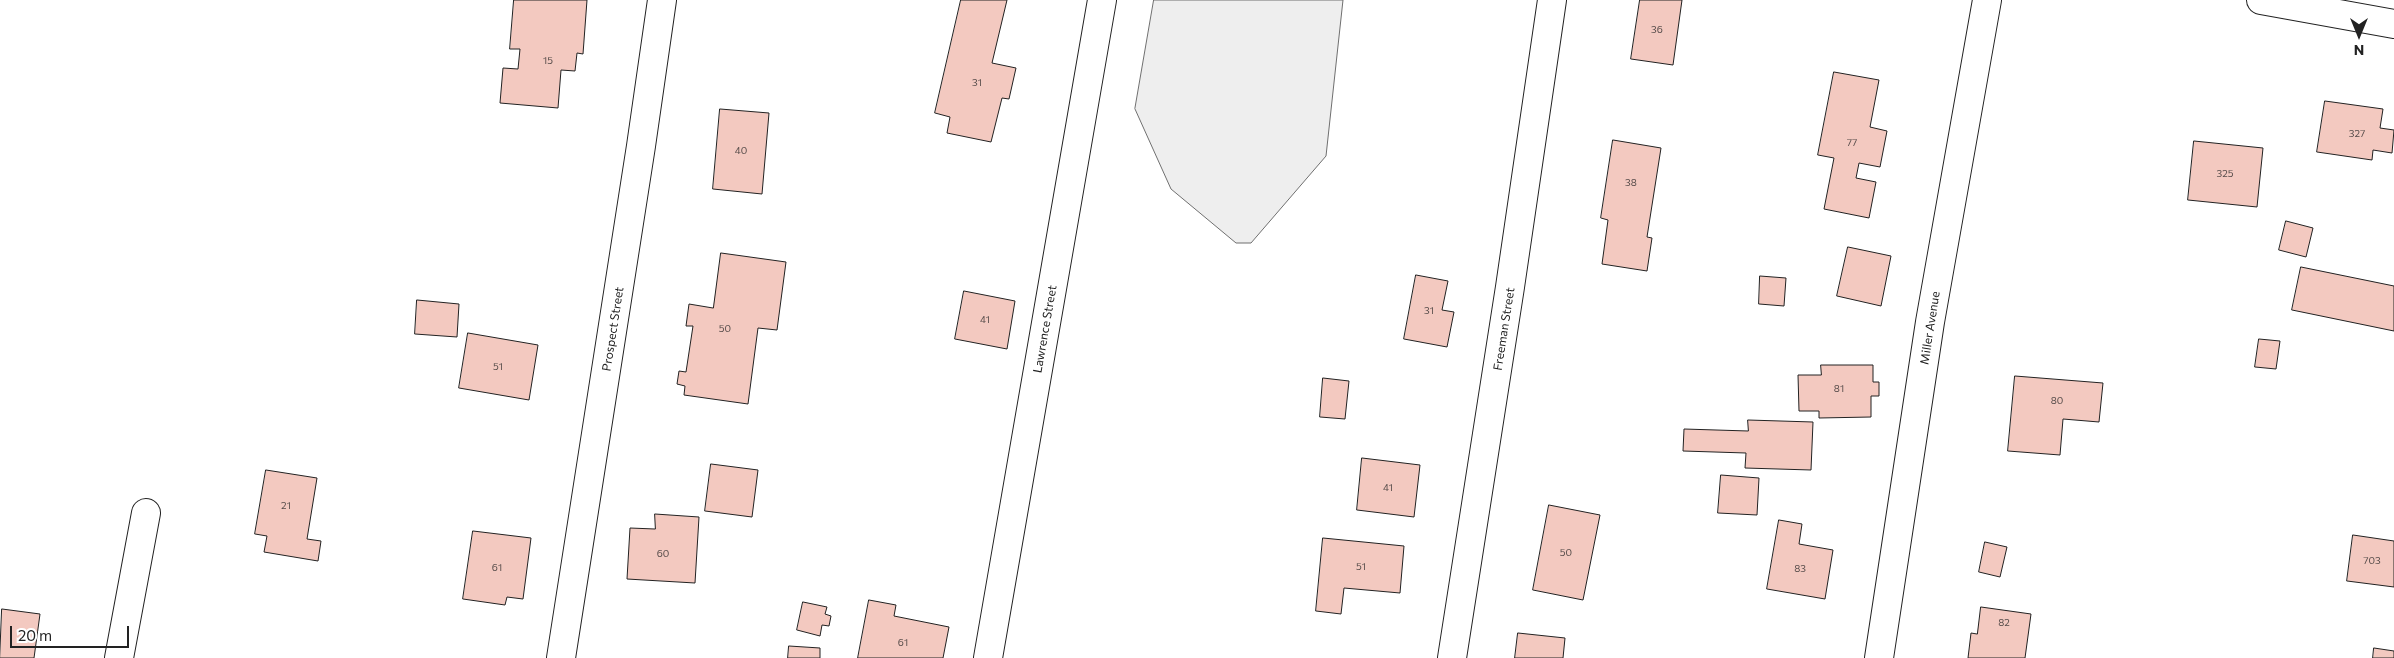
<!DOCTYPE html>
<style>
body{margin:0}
#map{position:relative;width:2394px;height:658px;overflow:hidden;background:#fff;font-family:Commissioner,sans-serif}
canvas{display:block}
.north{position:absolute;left:2334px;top:10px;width:50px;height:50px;-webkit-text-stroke:4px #fff;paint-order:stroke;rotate:180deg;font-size:14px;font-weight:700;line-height:20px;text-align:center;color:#222}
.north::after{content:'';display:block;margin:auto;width:18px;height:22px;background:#222;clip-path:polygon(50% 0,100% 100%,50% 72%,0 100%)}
.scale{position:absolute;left:10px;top:626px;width:119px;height:22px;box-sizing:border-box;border:2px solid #222;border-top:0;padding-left:6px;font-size:15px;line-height:18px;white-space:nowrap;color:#222;-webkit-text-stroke:4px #fff;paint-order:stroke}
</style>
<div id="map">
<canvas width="2394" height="658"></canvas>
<div class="north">N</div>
<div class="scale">20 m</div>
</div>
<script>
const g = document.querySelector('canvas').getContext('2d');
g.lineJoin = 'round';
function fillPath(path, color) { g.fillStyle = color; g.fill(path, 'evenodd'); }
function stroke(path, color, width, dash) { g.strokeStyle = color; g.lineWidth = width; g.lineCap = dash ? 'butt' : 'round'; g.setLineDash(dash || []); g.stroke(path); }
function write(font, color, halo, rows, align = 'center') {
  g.font = font + ' Commissioner,sans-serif'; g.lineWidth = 4; g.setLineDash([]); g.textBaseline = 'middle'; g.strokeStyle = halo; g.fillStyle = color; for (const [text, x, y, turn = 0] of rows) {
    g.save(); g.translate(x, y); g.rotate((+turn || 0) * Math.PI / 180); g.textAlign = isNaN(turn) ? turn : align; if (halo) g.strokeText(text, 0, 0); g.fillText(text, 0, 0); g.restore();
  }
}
const green = new Path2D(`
 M1154,0H1343L1326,156L1251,243H1236L1171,189L1135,109Z`);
fillPath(green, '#eee');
stroke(green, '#6f6f6f', 1);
const building = new Path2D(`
 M514,0H587L583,54L577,53L575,71L561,70L558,108L500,103L503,68L518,69L520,49H510Z
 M961,0H1007L992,63L1016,68L1009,99L1002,98L991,142L947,133L950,117L935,113Z
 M1640,0H1682L1673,65L1631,59Z
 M1834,72L1879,80L1870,127L1887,131L1880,167L1859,163L1856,178L1876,182L1869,218L1824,209L1834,158L1818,155Z
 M2325,101L2383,109L2380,128L2394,130L2392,153L2373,150L2372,160L2317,152Z
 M720,109L769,113L762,194L713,189Z
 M1613,140L1661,148L1647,237L1652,238L1647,271L1602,264L1608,220L1601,218Z
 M2194,141L2263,148L2257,207L2188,200Z
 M2286,221L2313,228L2306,257L2279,250Z
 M1848,247L1891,256L1881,306L1837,296Z
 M721,253L786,262L777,330L758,328L748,404L684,395L685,386L677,384L679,371L686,372L693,326H686L689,304L713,308Z
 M2301,267L2394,286V331L2292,310Z
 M1416,275L1448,281L1442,310L1454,312L1447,347L1404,339Z
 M1760,276L1786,278L1784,306L1759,304Z
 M964,291L1015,301L1007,349L955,339Z
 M417,300L459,304L457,337L415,334Z
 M468,333L538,345L529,400L459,388Z
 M2259,339L2280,341L2276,369L2255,367Z
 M1821,365H1873V382H1879V396H1871V417L1819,418V411H1799L1798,375H1821Z
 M2015,376L2103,383L2099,422L2063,419L2060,455L2008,451Z
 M1323,378L1349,381L1345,419L1320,417Z
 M1748,420L1813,422L1811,470L1745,468L1746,453L1683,451L1684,429L1748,431Z
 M1362,458L1420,465L1414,517L1357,510Z
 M711,464L758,470L752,517L705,511Z
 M266,470L317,478L307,539L321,541L318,561L264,552L267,536L255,534Z
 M1721,475L1759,478L1757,515L1718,513Z
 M1549,505L1600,515L1583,600L1533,590Z
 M655,514L699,517L695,583L627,579L630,528L655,529Z
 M1779,520L1802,524L1799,544L1833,550L1825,599L1767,589Z
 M473,531L531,538L523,599L507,597L505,605L463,599Z
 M2353,535L2394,541V587L2347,581Z
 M1323,538L1404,546L1400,593L1344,588L1341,614L1316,611Z
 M1985,542L2007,547L2000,577L1979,572Z
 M869,600L896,605L894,616L949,627L943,658H858Z
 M803,602L827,607L825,614L831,616L829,626L822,625L820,636L797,630Z
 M1981,607L2031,614L2025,658H1968L1971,633L1977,634Z
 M2,609L40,614L34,658H0Z
 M1518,633L1565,638L1563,658H1515Z
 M789,646L820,648V658H788Z
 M2374,648L2394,651V658H2373Z`);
fillPath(building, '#f3c9c0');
stroke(building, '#222', 1);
const street = new Path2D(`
 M2261,0L2394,24
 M119,658L146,513
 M561,658L641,146L662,0
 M988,658L1102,0
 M1452,658L1510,287L1552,0
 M1879,658L1930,322L1987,0`);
stroke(street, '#222', 30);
stroke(street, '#fff', 28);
write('10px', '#564c4a', null, [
 ["36",1657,30],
 ["15",548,61],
 ["31",977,83],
 ["327",2357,134],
 ["77",1852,143],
 ["40",741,151],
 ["325",2225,174],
 ["38",1631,183],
 ["31",1429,311],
 ["41",985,320],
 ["50",725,329],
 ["51",498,367],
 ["81",1839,389],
 ["80",2057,401],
 ["41",1388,488],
 ["21",286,506],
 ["50",1566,553],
 ["60",663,554],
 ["703",2372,561],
 ["51",1361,567],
 ["61",497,568],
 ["83",1800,569],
 ["82",2004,623],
 ["61",903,643]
]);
write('12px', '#222', '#fff', [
 ["Miller Avenue",1930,328,-81],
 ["Prospect Street",613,329,-81],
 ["Lawrence Street",1045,329,-80],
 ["Freeman Street",1504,329,-81]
]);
</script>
